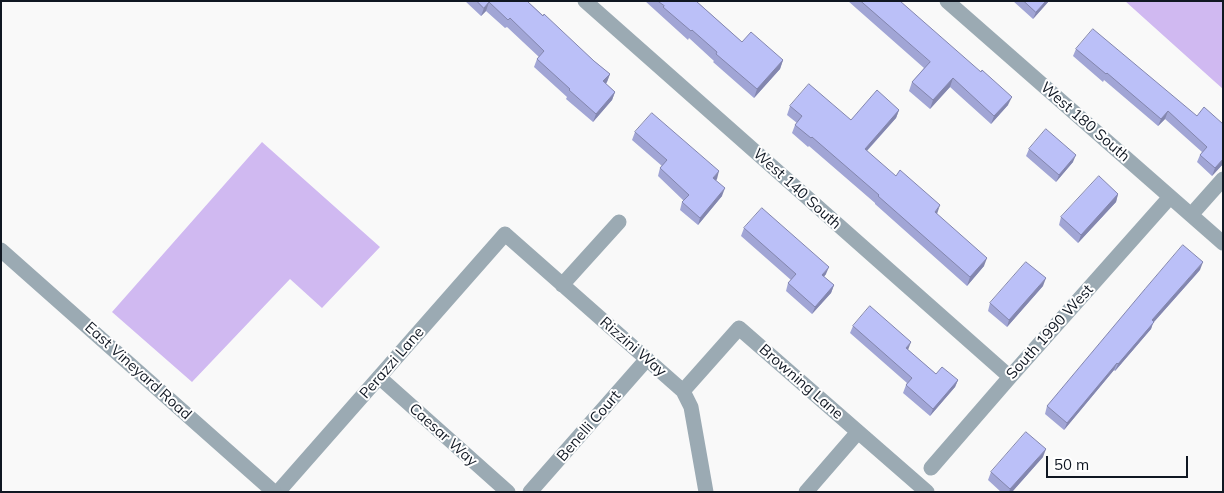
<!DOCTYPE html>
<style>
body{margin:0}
#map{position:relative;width:1224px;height:493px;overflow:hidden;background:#f9f9f9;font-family:Mulish,sans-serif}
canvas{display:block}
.frame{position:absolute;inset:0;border:2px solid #101722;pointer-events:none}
.scale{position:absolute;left:1046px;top:456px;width:142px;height:22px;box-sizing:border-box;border:2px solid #101722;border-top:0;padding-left:6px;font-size:15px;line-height:18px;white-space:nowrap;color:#101722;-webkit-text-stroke:4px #fff;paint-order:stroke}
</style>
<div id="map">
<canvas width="1224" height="493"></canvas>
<div class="frame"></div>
<div class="scale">50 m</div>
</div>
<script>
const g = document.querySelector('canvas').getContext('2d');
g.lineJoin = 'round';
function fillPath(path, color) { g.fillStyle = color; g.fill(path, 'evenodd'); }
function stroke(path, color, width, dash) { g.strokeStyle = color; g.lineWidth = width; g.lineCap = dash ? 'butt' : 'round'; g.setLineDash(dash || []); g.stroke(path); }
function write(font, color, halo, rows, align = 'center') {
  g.font = font + ' Mulish,sans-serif'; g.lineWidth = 4; g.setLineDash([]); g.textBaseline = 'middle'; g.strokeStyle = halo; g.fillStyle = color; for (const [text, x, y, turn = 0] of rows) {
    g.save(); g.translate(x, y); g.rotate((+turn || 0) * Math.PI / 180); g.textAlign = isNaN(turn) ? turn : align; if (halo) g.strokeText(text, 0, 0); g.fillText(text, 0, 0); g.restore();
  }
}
fillPath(new Path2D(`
 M1125,1H1223V89L1214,81Z
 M262,142L380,247L322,308L290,279L192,382L112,312Z`), '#d0b9f1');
stroke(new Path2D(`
 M585,1L1010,377
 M947,1L1223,243
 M1191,215L1223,179
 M562,285L619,222
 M379,377L508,492
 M683,391L739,328L927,492
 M931,468L1010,377L1170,197
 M278,492L505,234L683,391L691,407L706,492
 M530,492L647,359
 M806,492L858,432`), '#9baab3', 15);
stroke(new Path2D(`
 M1,250L274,492`), '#9baab3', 15);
fillPath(new Path2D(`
 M465,1H527L594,61L610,74L606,84L615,92L612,100L593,122L566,99L567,97L534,67L537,59L539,57L507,27L505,28L486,11L481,16Z
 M645,1H696L742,42L783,60L780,69L754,98L713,62L714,61L689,38L688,40Z
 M848,1H900L1008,105L991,124L950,87L930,109L909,91L912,82L924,68Z
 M1013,1H1049L1033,19Z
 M1076,49L1197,116L1223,164L1212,176L1197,162L1200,155L1202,152L1165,119L1158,126L1104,80L1103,82L1073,56Z
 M790,106L851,120L899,110L896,118L867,151L937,214L984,266L967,286L875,204V203L809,146L808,147L792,133L795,125L797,123L787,115Z
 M635,132L717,179L716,180L722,196L698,225L680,210L682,202L684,201L658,176L660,168L662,166L632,140Z
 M1029,149L1073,162L1056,182L1026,156Z
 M1118,194L1116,202L1078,243L1059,225L1061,217Z
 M744,228L826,274L824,277L834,285L831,293L812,314L786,291L788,283L791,280L741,236Z
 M1200,270L1153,323L1151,329L1115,371L1114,370L1064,430L1045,414L1047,406Z
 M1043,286L1007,327L988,311L990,303Z
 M853,326L908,350L936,374L958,380L955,387L930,416L903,393L906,385L907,383L850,333Z
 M1043,457L1012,492H1001L988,480L991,472Z`), '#a1a5d5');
fillPath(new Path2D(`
 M1046,1H1049L1033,19L1036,12Z
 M489,2L486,11L481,16L484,8Z
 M783,60L780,69L754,98L757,89Z
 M610,74L607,82L600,90L603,81Z
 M953,78L950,87L930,109L933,100Z
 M615,92L612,100L593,122L596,114Z
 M1012,97L1008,105L991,124L994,116Z
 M899,110L896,118L861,157L865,149Z
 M1168,111L1165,119L1158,126L1161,119Z
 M1076,155L1073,162L1056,182L1059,175Z
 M1223,159V164L1212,176L1215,168Z
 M719,171L717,179L711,186L713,178Z
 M725,188L722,196L698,225L700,218Z
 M1118,194L1116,202L1078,243L1081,235Z
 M940,205L937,214L935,212Z
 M987,258L984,266L967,286L970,277Z
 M1203,262L1200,270L1153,323L1151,329L1115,371L1118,364L1152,320Z
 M829,267L826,274L819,282L822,275Z
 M1046,278L1043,286L1007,327L1009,320Z
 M834,285L831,293L812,314L815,307Z
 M911,342L908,350L903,356L906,348Z
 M1117,363L1114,370L1064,430L1067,423Z
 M958,380L955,387L930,416L933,409Z
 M1046,449L1043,457L1012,492H1009L1010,489Z`), '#8386ae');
const building = new Path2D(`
 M477,1H527L543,16L544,14L594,61L610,74L603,81L615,92L596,114L569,90L570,89L537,59L544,51L510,18L508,20L489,2L484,8Z
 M658,1H696L742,42L751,32L783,60L757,89L716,54L717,52L692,30L691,31L663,7L664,6Z
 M861,1H900L981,72L982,70L1012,97L994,116L953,78L933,100L912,82L930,62Z
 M1024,1H1046L1036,12Z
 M1093,29L1197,116L1204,107L1223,124V159L1215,168L1200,155L1207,147L1168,111L1161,119L1107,73L1106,74L1076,49Z
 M809,84L851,120L877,90L899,110L865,149L896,176L900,170L940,205L935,212L987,258L970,277L878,196L879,195L812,137L811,138L795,125L802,116L790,106Z
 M652,113L719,171L713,178L725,188L700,218L682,202L689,195L660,168L667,160L635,132Z
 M1046,129L1076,155L1059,175L1029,149Z
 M1099,176L1118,194L1081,235L1061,217Z
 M762,208L829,267L822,275L834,285L815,307L788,283L796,274L744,228Z
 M1183,245L1203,262L1152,320L1154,322L1118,364L1117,363L1067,423L1047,406L1145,289Z
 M1026,262L1046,278L1009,320L990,303Z
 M870,306L911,342L906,348L936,374L942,367L958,380L933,409L906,385L912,378L853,326Z
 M1026,432L1046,449L1010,489L991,472Z`);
fillPath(building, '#bbc0f8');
stroke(building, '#8386ae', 1);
write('15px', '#101722', '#fff', [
 ["West 180 South",1085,122,41],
 ["West 140 South",797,189,42],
 ["South 1990 West",1050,332,-48],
 ["Rizzini Way",633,347,41],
 ["Perazzi Lane",392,363,-49],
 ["East Vineyard Road",138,371,42],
 ["Browning Lane",801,382,41],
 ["Benelli Court",589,426,-49],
 ["Caesar Way",443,435,42]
]);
</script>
